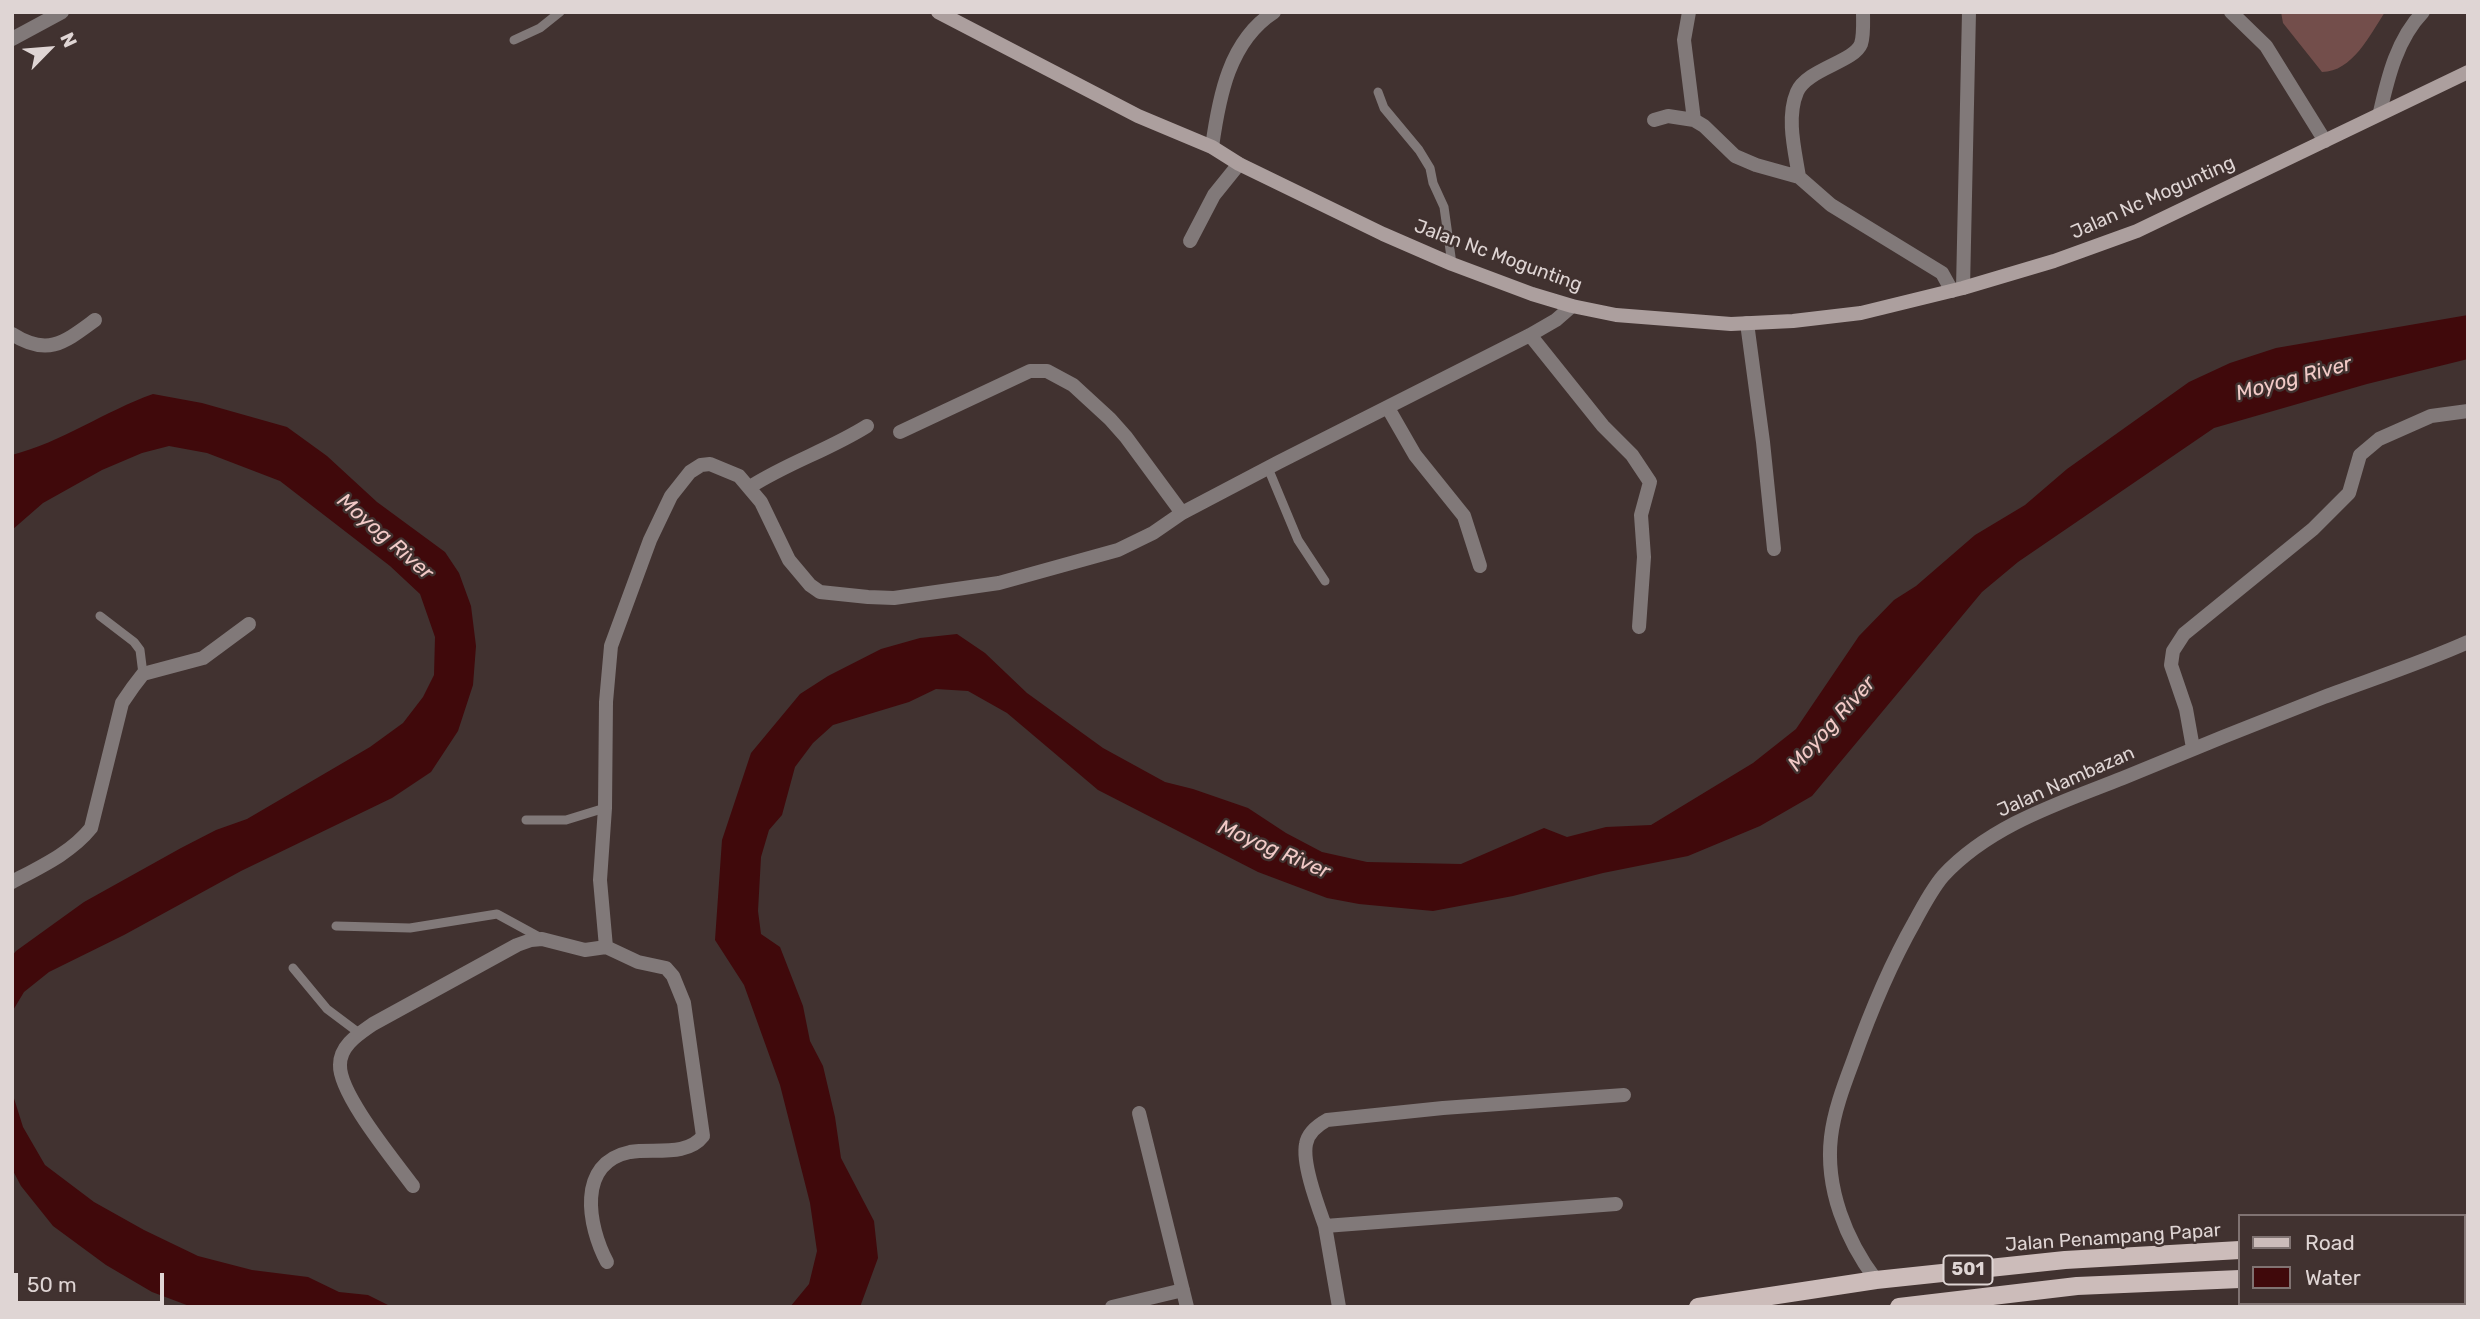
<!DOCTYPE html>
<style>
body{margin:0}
#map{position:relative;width:2480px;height:1319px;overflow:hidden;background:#413230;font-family:Rubik,sans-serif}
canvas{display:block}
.frame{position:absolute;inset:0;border:14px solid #dfd5d4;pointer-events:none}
.legend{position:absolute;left:2238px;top:1214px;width:228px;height:91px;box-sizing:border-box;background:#413230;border:2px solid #807372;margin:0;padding:9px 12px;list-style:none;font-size:21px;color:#dfd5d4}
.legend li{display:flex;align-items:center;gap:14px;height:35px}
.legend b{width:35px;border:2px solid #807372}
.north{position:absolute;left:14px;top:14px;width:70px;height:70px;-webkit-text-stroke:5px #413230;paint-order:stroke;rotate:65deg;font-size:19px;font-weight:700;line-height:28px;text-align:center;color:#dfd5d4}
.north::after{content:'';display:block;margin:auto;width:24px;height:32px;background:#dfd5d4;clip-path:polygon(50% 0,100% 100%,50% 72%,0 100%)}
.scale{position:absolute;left:14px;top:1273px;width:150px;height:32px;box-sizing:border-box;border:4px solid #dfd5d4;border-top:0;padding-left:9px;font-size:21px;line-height:24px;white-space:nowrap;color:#dfd5d4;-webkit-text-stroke:5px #413230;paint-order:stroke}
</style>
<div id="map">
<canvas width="2480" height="1319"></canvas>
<div class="frame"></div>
<ul class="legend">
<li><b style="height:9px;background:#ccbcba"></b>Road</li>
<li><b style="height:19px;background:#40090b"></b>Water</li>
</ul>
<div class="north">N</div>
<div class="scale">50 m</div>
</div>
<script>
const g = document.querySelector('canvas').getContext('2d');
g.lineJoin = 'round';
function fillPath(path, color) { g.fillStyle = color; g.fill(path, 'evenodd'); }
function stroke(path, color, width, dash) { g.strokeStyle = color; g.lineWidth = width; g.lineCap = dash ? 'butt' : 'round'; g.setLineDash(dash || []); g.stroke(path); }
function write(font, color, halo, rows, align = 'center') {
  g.font = font + ' Rubik,sans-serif'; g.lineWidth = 5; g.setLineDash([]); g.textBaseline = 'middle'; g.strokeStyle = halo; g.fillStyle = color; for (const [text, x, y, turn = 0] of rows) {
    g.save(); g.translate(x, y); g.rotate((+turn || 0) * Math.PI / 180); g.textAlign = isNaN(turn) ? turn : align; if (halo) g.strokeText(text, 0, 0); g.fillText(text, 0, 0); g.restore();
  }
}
fillPath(new Path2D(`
 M2281,12H2385C2370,35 2352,72 2322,72L2283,23Z`), '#734e4b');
fillPath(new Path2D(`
 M2468,315V359L2367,384L2214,428L2018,562L1982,592L1812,796L1760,826L1688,856L1603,873L1513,896L1433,911L1359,904L1327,898L1258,872L1098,790L1007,713L968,691L936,689L909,702L833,725L813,743L795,767L782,815L769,830L761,857L758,911L761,934L780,947L803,1006L810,1041L823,1066L835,1117L841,1158L874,1221L878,1258L860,1307H790L809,1284L817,1251L810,1203L780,1085L744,985L715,940L722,840L751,753L800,694L828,676L881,649L920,638L957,634L985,653L1027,693L1103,748L1165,782L1193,789L1248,808L1286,833L1322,852L1367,862L1461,864L1544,828L1567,837L1606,827L1651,825L1753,763L1796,729L1859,636L1894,600L1916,586L1975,535L2025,505L2067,469L2189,382L2230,363L2276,348Z
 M153,394L202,403L287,427L327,456L377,502L445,552L459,573L471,606L476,646L473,685L458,731L431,772L392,798L241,871L124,935L49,972L24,992L12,1012V956L16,951L84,902L181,848L216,830L247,819L370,747L403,723L423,697L434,675L435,637L420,594L390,566L280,481L207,453L169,446L142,453L102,470L43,503L12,530V455C62,442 105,411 153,394Z
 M12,1092L23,1127L45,1165L94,1202L144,1230L198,1256L252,1270L308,1277L339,1292L368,1295L392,1307H192L152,1292L106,1265L53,1226L21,1186L12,1169Z`), '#40090b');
stroke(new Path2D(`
 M514,40L540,28L560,12
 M1378,92L1384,108L1419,150L1430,168L1433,183L1444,207L1452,264
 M1268,468L1298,540L1325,581
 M100,616L134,642L140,650L143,674
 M526,820H566L605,808
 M336,926L410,928L497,914L541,938
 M293,968L327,1009L359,1033`), '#817979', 9);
stroke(new Path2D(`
 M1689,12L1684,40L1694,120
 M2231,12L2266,46L2325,141
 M12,39L62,12
 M2380,112C2388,77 2397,39 2423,12
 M1654,120L1668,116L1694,120L1704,126L1735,156L1756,165L1799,177L1831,205L1942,273L1952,291
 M1212,147C1219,97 1229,41 1274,12
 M1799,177C1795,151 1786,118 1797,92C1807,69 1854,62 1861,44C1864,35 1863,22 1863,12
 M1190,241L1214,195L1239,164
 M1963,288L1969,12
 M1747,323L1763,442L1774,549
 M12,334C48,357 65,342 95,320
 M1530,335L1603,426L1632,455L1650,482L1641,515L1644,557L1639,627
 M1388,408L1415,455L1464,516L1480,566
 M900,432L1030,371H1047L1073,385L1110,419L1126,437L1182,513
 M750,487C787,463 829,450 867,426
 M2193,748L2186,709L2171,665L2173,651L2184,634L2313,529L2349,493L2360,455L2379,439L2431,416L2468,411
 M12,882C40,867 71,853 91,828L122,703L133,687L143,674L203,658L249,624
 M606,947L600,880L605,808L606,702L611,646L650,540L671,496L690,472L701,465L710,464L739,476L761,502L789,560L810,585L820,592L868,597L894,598L999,583L1118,550L1153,533L1182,513L1279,462L1530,335L1556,320L1572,306
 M1139,1113L1187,1307
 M413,1186C394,1160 339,1094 340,1065C340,1045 359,1034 373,1024L517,945L531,940L542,939L585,950L606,947L638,962L666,968L673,976L684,1003L703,1136C687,1157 653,1148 630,1152C576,1163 588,1226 607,1262
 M1325,1226C1318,1206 1302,1164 1306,1144C1308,1132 1318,1125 1327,1120L1443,1108L1624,1095
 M1876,1280C1846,1240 1825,1188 1831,1137C1834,1111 1844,1085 1853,1061C1870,1013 1890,965 1915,921C1923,906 1932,889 1943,876C1990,825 2060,803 2123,778C2190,750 2257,723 2324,697C2372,679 2421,663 2468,642
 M2340,1303V1307
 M1112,1307L1183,1290
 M1339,1307L1325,1226L1616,1204`), '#817979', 14);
stroke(new Path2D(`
 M938,12L1138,116L1212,147L1239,164L1383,234L1452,264L1532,294L1572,306L1616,315L1731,324L1793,321L1861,313L1963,288L2054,261L2137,231L2468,72`), '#ac9f9e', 14);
stroke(new Path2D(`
 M2464,1247H2468
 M2464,1280H2468
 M1698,1307L1876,1280L2065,1260L2240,1250
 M1899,1307L2077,1286L2240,1279`), '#ccbcba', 18);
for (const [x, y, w] of [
 [1968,1270,49]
]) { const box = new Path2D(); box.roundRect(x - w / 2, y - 14.5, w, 29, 5); g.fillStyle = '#413230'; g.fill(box); stroke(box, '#dfd5d4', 2); }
write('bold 18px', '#dfd5d4', null, [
 ["501",1968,1270]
]);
write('19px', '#dfd5d4', '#413230', [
 ["Jalan Nc Mogunting",2153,198,-24],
 ["Jalan Nc Mogunting",1498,256,20],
 ["Jalan Nambazan",2066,782,-24],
 ["Jalan Penampang Papar",2113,1238,-4]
]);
write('italic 21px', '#f2cac7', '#413230', [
 ["Moyog River",2294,379,-15],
 ["Moyog River",385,537,41],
 ["Moyog River",1832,724,-48],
 ["Moyog River",1274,850,23]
]);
</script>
